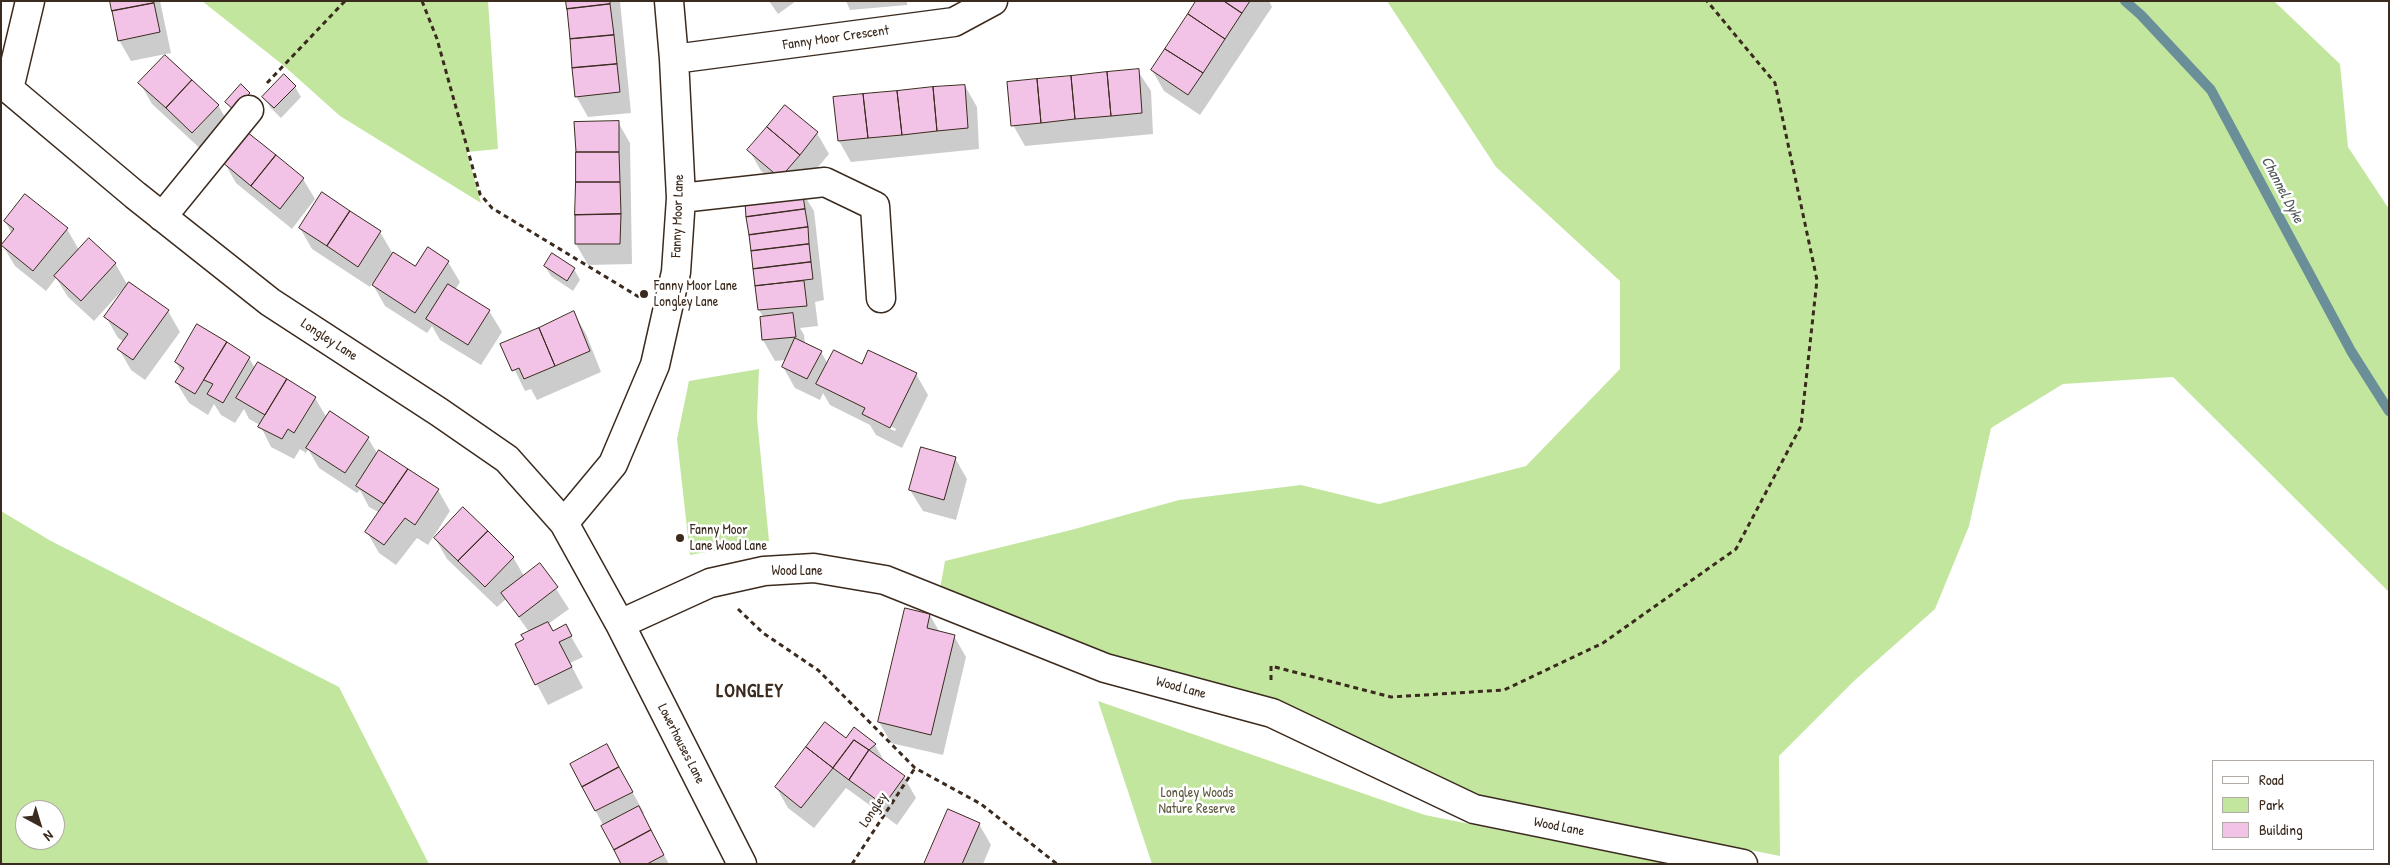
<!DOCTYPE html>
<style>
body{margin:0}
#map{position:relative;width:2390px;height:865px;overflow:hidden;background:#fff;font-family:"Patrick Hand",sans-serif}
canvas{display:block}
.frame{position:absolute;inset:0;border:2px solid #3b2a1e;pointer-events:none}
.legend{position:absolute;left:2212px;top:760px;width:162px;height:90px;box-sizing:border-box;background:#fff;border:1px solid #b1aaa5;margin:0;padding:6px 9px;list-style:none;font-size:15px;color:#3b2a1e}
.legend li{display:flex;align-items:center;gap:10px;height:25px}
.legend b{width:25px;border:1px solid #b1aaa5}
.north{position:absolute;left:15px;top:800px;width:50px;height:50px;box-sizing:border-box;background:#fff;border:1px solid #b1aaa5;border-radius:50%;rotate:141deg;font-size:14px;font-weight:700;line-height:20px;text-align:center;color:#3b2a1e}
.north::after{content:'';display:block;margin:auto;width:18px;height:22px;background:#3b2a1e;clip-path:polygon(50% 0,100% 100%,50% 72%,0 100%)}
</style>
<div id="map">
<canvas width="2390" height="865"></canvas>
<div class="frame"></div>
<ul class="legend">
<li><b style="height:6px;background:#fff"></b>Road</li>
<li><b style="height:14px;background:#c3e69f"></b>Park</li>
<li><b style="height:14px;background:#f2c3e6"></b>Building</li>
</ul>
<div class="north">N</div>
</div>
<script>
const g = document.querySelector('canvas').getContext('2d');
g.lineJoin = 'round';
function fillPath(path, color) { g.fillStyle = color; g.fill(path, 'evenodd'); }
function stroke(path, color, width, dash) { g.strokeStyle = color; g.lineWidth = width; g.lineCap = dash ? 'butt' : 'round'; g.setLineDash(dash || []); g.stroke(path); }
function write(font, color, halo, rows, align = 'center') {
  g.font = font + ' "Patrick Hand",sans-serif'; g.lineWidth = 5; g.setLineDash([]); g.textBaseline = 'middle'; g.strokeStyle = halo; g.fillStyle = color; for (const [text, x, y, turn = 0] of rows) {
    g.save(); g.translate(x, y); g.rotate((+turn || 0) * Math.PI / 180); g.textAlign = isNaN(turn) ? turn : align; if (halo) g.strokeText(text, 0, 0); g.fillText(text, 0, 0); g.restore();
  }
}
fillPath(new Path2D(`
 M202,1H488L498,149L467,152L481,203L340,116L283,65Z
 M1387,1H2274L2340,64L2348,147L2389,209V592L2173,377L2063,384L1991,428L1969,526L1935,609L1855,680L1779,756L1780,856L1455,792L1345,732L1212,687L937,606L945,561L1071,530L1179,500L1301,485L1379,504L1526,466L1620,369V281L1496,167Z
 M759,369L757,418L769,541L690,555L677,439L689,381Z
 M1,511L51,541L339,687L429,864H1ZM25,810H55V840H25Z
 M1098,701L1425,815L1669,864H1152Z`), '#c3e69f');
fillPath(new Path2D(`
 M111,1H160L171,53L131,61L119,40Z
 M567,1H620L631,113L588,117L576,96Z
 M769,1H796L778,14Z
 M846,1H907V5L850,10Z
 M1197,1H1269L1272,7L1200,115L1164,91L1152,70Z
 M1138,71L1151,91L1153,134L1025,146L1013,125Z
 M284,76L295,87L301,97L281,118L270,107L264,97Z
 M140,83L218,105L230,126L205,153L152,104Z
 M965,86L977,107L979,149L851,162L839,141Z
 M618,122L630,143L632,264L588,265L576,244V123Z
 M817,133L829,154L798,191L801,190L814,211L824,300L815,302L818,326L800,328L804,335L805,344L821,352L828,364L863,366L916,374L928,395L902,448L876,435L870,425L830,405L823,393L820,400L795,388L783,367L786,360L775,361L763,340L761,318H764L759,310L746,205L786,192L761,171L749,150ZM870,416L896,429L895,431L870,419Z
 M224,162L303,179L315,199L292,229L236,183Z
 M5,221L67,229L79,250L115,263L128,286L168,311L180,332L145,380L131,370L119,349L124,342L118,338L106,317L126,288L125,287L94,321L68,297L56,278L46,291L15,266L3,246L12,234Z
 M300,228L380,232L393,254L415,268L448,262L460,282L455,290L489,311L502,332L481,365L440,340L432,326L427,333L385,306L372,283L370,287L312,249Z
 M545,266L574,269L580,280L573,291L551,276Z
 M574,313L586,334L601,372L537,400L531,389L525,391L502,344Z
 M198,326L249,358L255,368L258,364L315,398L327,418L368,438L378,455L380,452L438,490L450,511L428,545L417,538L396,565L379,553L367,532L380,513L369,507L360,490L357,493L319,468L308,449L306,453L300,449L294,459L271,447L260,425L249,419L244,409L235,423L221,415L214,404L208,415L189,403L176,382L182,373L176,362Z
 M955,458L967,479L956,520L923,511L910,490Z
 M435,538L513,557L524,576L540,564L569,609L548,624L553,632L565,626L577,647L583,657L570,663L583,688L548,705L516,645L526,640L529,632L506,599L497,607L447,559Z
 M930,615L940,633L954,636L966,657L943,755L891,743L879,722Z
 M846,740L875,745L886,764L904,777L916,798L897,825L846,788L814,828L788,808L776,787Z
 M607,746L644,813L642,814L669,864H623L572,765Z
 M979,824L991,845L983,864H925Z`), '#0003');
stroke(new Path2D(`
 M2125,1L2141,15L2211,90L2351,351L2389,411`), '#6a8f99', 10);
const building = new Path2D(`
 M110,1H153L154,3L112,11Z
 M566,1H610V4L567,9Z
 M1196,1H1224L1242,13L1225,39L1188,14Z
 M1224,1H1250L1242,13Z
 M154,3L160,32L118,41L112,11Z
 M610,4L614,35L570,39L567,9Z
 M1188,14L1225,39L1203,73L1165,49Z
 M614,35L617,64L572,68L570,39Z
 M1165,49L1203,73L1188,95L1151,70Z
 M165,55L192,80L166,108L138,83Z
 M617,64L620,92L575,97L572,68Z
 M1139,69L1142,113L1111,116L1107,72Z
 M1107,72L1111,116L1075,119L1071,76Z
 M284,74L296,86L274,108L262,97Z
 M1071,76L1075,119L1041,123L1037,79Z
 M1037,79L1041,123L1011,126L1007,82Z
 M192,80L219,105L192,133L166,108Z
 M241,84L250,93L234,110L225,102Z
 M965,85L968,128L937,131L933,87Z
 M933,87L937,131L902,135L897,91Z
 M897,91L902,135L868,138L863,94Z
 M863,94L868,138L838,141L833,97Z
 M785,105L818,132L800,155L767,127Z
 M619,121V152H576L574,122Z
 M767,127L800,155L780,178L747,150Z
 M247,132L276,155L251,186L222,162Z
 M576,152H619L620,182H576Z
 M276,155L304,178L280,209L251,186Z
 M576,182H620L621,214L575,215Z
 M802,189L805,209L746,217L745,203Z
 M322,192L350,211L327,246L299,228Z
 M25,194L68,228L33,271L1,245L14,229L4,221Z
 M805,209L808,227L749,235L746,217Z
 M350,211L381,231L358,267L327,246Z
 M621,214L620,244H575V215Z
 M808,227L809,244L751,251L749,235Z
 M89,238L116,263L81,301L54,276Z
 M809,244L811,262L753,269L751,251Z
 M428,247L449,261L415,313L372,285L393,252L415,266Z
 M552,253L575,268L567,281L544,266Z
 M811,262L813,279L755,286L753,269Z
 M804,281L807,306L758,310L755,286Z
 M129,282L169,310L133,360L117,349L128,334L104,317Z
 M448,284L490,310L468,345L426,319Z
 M574,311L590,351L555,366L539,328Z
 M793,313L796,337L762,340L760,317Z
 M197,324L227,342L195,394L175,382L184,368L175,362Z
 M539,328L555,366L524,379L519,368L512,371L500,344Z
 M795,338L822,351L807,379L782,367Z
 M227,342L250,357L223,403L207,394L213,384L204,380Z
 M834,350L862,364L868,350L917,373L890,428L862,414L865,408L816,384Z
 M258,362L287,379L265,415L236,398Z
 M287,379L316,397L294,433L288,429L282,439L258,427Z
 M330,411L369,437L345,473L306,448Z
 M921,447L956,457L944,500L909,490Z
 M379,450L408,469L384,504L356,486Z
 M408,469L439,489L415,525L405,518L384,545L365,532Z
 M463,507L488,531L458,561L434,538Z
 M488,531L514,557L485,587L458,561Z
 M540,563L558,587L519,617L501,593Z
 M905,608L930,614L927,628L955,635L931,735L878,722Z
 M548,622L553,631L566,624L572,636L559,642L572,667L535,685L515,644L524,639L521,635Z
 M825,722L846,738L854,727L876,744L869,750L854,740L833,768L806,747Z
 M854,740L869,750L849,780L833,768Z
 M607,744L619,767L582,787L570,764Z
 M806,747L833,768L801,808L775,787Z
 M869,750L905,776L884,805L849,780Z
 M619,767L633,792L595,811L582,787Z
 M639,806L651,830L614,850L601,826Z
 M948,809L980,823L962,864H924Z
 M651,830L664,855L647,864H621L614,850Z`);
fillPath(building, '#f2c3e6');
stroke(building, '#3b2a1e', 1);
const minor = new Path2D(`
 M674,59L954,22L993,1
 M1,87L9,89L135,195L270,302L439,412L507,459L564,523L620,624L742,864
 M9,89L30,1
 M681,198L825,182L875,206L881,298
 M162,217L249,110
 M564,523L613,464L655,365L676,272L681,198L674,59L669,1
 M620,624L710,583L764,571L814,568L885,580L1105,668L1272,713L1474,809L1743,864`);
stroke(minor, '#3b2a1e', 31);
stroke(new Path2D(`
 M422,1L437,39L480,194L492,208L639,297
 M267,83L345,1
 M738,609L763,633L818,670L915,768L981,804L1057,864
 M1271,680V666L1391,697L1504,690L1603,643L1736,549L1801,426L1817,280L1775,83L1707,1
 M852,864L915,768`), '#3b2a1e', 3, [5, 4]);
stroke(minor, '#fff', 28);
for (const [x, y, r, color] of [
 [644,294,5,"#3b2a1e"],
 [680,538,5,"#3b2a1e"]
]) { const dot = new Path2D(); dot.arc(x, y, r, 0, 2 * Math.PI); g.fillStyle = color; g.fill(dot); stroke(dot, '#fff', 2); }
write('14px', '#3b2a1e', '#fff', [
 ["Fanny Moor Crescent",836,38,-8],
 ["Fanny Moor Lane",678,216,-88],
 ["Longley Lane",329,340,33],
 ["Wood Lane",797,571],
 ["Wood Lane",1181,688,15],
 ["Lowerhouses Lane",681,744,63],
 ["Longley",874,810,-56],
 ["Wood Lane",1559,827,11]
]);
write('14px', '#3b2a1e', '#fff', [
 ["Fanny Moor Lane",654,286],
 ["Longley Lane",654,302],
 ["Fanny Moor",690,530],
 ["Lane Wood Lane",690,546]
], 'left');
write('14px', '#5d593e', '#fff', [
 ["Longley Woods",1197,793],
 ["Nature Reserve",1197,809]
]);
write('italic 15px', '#535c5c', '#fff', [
 ["Channel Dyke",2282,190,62]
]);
g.letterSpacing = '1px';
write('bold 19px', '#3b2a1e', '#fff', [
 ["LONGLEY",750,692]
]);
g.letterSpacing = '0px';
</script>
